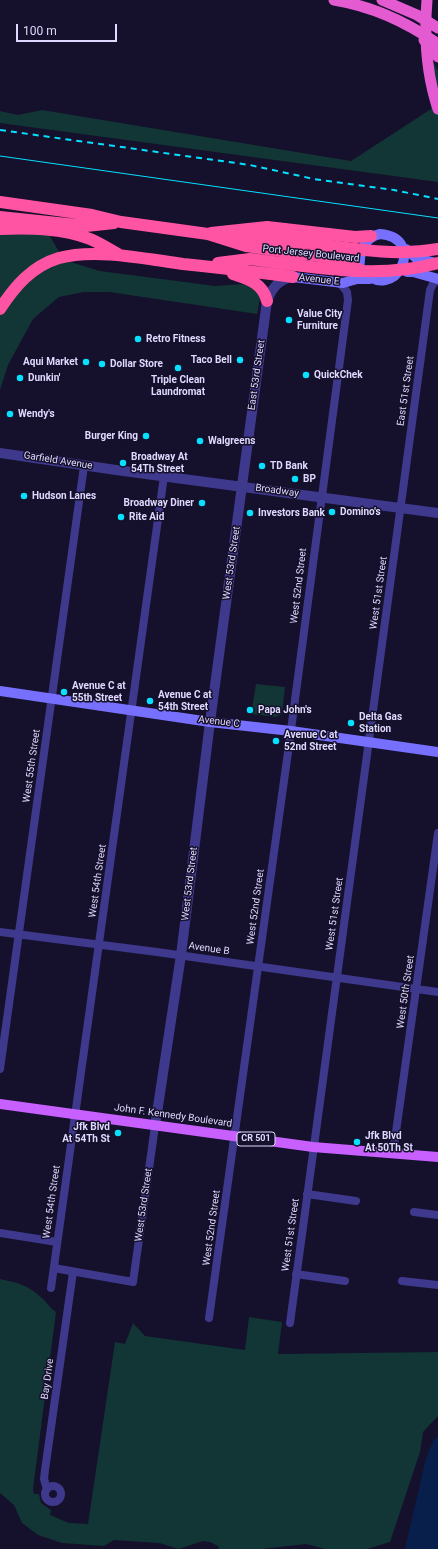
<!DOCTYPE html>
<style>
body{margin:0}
#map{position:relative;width:438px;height:1549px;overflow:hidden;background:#15102b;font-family:Roboto,sans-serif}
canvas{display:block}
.scale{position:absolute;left:16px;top:24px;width:101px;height:18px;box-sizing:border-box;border:2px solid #dfd9ff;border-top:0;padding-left:5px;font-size:12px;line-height:14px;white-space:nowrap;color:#dfd9ff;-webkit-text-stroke:3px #15102b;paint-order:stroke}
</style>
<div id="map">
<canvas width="438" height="1549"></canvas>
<div class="scale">100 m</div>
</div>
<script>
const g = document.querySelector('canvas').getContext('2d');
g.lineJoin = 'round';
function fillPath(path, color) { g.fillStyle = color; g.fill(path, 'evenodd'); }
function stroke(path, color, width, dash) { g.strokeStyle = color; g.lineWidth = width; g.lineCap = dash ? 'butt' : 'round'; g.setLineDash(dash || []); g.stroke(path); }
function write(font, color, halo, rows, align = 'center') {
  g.font = font + ' Roboto,sans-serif'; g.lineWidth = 3; g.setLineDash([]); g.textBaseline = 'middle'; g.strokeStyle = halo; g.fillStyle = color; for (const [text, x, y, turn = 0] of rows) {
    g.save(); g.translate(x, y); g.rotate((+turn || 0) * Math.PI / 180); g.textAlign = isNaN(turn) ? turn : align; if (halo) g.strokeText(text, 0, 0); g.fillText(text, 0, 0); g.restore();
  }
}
fillPath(new Path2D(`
 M428,56L432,59L438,71V182L0,123V111L18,115L42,110L351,161L431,109Z
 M48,233L64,260L100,271L215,286L243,284L251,285L257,291L260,299L257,314L109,292H84L59,297L33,319L8,365L0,390V234Z
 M256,684L285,687L282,714L276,717L251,714Z
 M0,1279C19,1283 28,1285 43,1299C47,1303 51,1309 56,1312L33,1489L34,1494H39L41,1503L51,1510L50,1515L69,1523L88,1524L115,1342L125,1344L133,1323L145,1336L245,1350L249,1317L282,1322L278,1354L438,1352V1416L423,1432L420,1452L390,1542L367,1549H325L306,1544L262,1549H219L218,1546L210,1542L203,1541L179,1549L159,1543L114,1540L104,1546L62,1543L38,1535L22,1523L14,1505L0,1493Z`), '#123535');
fillPath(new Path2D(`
 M438,1436V1549H405L426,1458L433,1441Z`), '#081f4b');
stroke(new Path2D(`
 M0,932L157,952L438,992
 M0,1069L84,466
 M393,1153L438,833
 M307,1194L356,1201
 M414,1212L438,1215
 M0,1233L57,1242
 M54,1268L133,1282L155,1126
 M296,1274L345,1281
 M402,1281L438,1285
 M51,1288L164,476
 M209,1318L289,745L348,300L347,292L340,283
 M290,1323L430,290L433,284L438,280
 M45 1494a8 8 0 1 1 16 0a8 8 0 1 1-16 0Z
 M47,1489L44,1479L45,1470L73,1272`), '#3e398c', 8);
stroke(new Path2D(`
 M0,453L116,470L438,513
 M155,1126L181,955L210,722L267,301C272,288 278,280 292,277`), '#3e398c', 10);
stroke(new Path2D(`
 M380,234C427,237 397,306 360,270C358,255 364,237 380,234Z
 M406,249L416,258L436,263
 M407,272H413L438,279
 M293,277L343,283L357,279H370
 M0,691L210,722L291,731L438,752`), '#7770ff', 10);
stroke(new Path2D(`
 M0,1104L313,1147L438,1157`), '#c760ff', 10);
stroke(new Path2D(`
 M334,0C371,6 408,23 438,44
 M382,0L417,15L438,28
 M424,40L438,57`), '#e35ad1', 11);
stroke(new Path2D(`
 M0,202L92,215L121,222L208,234L246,246L326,257L351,264L360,270
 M0,217L86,226L114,223
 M0,229C29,228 63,228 90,239C100,243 109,249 118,254
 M211,233L267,227L355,237L371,236
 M239,234L304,242
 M218,263L250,259L303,266
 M233,274C248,279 263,283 267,301
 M0,309C15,286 32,266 59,258C95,248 146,259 183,264C220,268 256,272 293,277`), '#ff54a3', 12);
stroke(new Path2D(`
 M0,156L438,218`), '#05e1ff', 1);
stroke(new Path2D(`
 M0,130L250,165L314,179L394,190L438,199`), '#05e1ff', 2, [6, 5]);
stroke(new Path2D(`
 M427,0C424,37 426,73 438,109`), '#e35ad1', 11);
stroke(new Path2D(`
 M304,242C349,248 393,257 438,249
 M303,266C349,272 393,275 438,263`), '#ff54a3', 12);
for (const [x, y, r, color] of [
 [289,320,4,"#05e1ff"],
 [138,339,4,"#05e1ff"],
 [240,360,4,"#05e1ff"],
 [86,362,4,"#05e1ff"],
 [102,364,4,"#05e1ff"],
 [178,368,4,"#05e1ff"],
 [306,375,4,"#05e1ff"],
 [20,378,4,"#05e1ff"],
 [10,414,4,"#05e1ff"],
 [146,436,4,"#05e1ff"],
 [200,441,4,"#05e1ff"],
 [123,463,4,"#05e1ff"],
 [262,466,4,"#05e1ff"],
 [295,479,4,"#05e1ff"],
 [24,496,4,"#05e1ff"],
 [202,503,4,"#05e1ff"],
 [332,512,4,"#05e1ff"],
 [250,513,4,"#05e1ff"],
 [121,517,4,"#05e1ff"],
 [64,692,4,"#05e1ff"],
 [150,701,4,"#05e1ff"],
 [250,710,4,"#05e1ff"],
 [351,723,4,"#05e1ff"],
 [276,741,4,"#05e1ff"],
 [118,1133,4,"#05e1ff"],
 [357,1142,4,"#05e1ff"]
]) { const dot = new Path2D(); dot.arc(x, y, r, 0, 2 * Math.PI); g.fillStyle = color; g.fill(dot); stroke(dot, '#15102b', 1.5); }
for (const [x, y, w] of [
 [256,1139,38]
]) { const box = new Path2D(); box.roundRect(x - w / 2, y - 7, w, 14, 3); g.fillStyle = '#15102b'; g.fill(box); stroke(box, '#dfd9ff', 1); }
write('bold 9px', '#dfd9ff', null, [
 ["CR 501",256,1139]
]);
write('10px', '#dfd9ff', '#15102b', [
 ["Port Jersey Boulevard",311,254,6],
 ["Avenue E",319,280,6],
 ["East 53rd Street",257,375,-82],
 ["East 51st Street",406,391,-82],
 ["Garfield Avenue",58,461,9],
 ["Broadway",277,491,8],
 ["West 53rd Street",232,563,-82],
 ["West 52nd Street",299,586,-83],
 ["West 51st Street",379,593,-82],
 ["Avenue C",219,722,7],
 ["West 55th Street",32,766,-82],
 ["West 54th Street",98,881,-82],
 ["West 53rd Street",190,884,-83],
 ["West 52nd Street",256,907,-82],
 ["West 51st Street",335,914,-82],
 ["Avenue B",209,949,8],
 ["West 50th Street",406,992,-82],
 ["John F. Kennedy Boulevard",173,1116,8],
 ["West 54th Street",52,1202,-82],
 ["West 53rd Street",144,1205,-82],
 ["West 52nd Street",212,1228,-82],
 ["West 51st Street",291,1235,-82],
 ["Bay Drive",48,1379,-82]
]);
write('bold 10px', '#dfd9ff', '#15102b', [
 ["Value City",297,314],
 ["Furniture",297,326],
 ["Retro Fitness",146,339],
 ["Taco Bell",232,360,"right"],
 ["Aqui Market",78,362,"right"],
 ["Dollar Store",110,364],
 ["QuickChek",314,375],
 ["Dunkin'",28,378],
 ["Triple Clean",178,380,"center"],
 ["Laundromat",178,392,"center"],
 ["Wendy's",18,414],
 ["Burger King",138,436,"right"],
 ["Walgreens",208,441],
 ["Broadway At",131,457],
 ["54Th Street",131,469],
 ["TD Bank",270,466],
 ["BP",303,479],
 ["Hudson Lanes",32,496],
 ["Broadway Diner",194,503,"right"],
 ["Domino's",340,512],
 ["Investors Bank",258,513],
 ["Rite Aid",129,517],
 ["Avenue C at",72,686],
 ["55th Street",72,698],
 ["Avenue C at",158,695],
 ["54th Street",158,707],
 ["Papa John's",258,710],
 ["Delta Gas",359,717],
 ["Station",359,729],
 ["Avenue C at",284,735],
 ["52nd Street",284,747],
 ["Jfk Blvd",110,1127,"right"],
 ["At 54Th St",110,1139,"right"],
 ["Jfk Blvd",365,1136],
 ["At 50Th St",365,1148]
], 'left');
</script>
